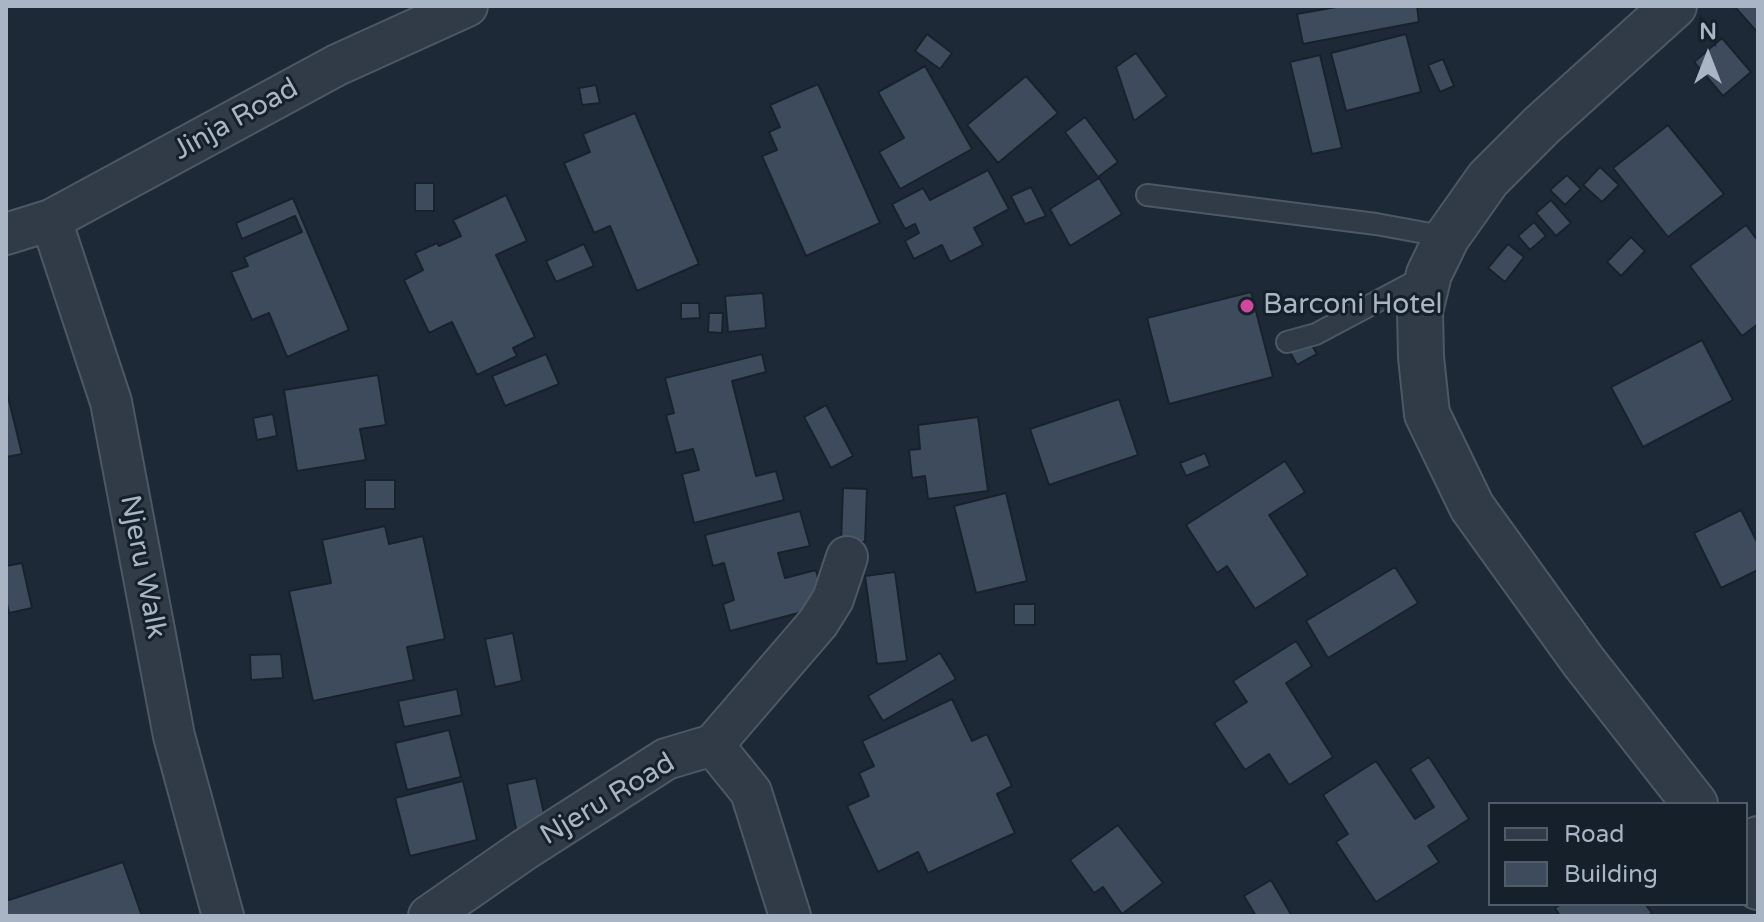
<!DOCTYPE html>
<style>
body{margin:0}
#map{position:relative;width:1764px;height:922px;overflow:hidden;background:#1d2936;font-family:"Varela Round",sans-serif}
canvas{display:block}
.frame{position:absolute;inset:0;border:8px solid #a9b5c4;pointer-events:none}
.legend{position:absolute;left:1488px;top:802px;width:260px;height:104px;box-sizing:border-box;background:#16202b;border:2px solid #515c68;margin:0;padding:10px 14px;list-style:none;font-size:24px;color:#a9b5c4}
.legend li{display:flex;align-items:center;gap:16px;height:40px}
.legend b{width:40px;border:2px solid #515c68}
.north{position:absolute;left:1668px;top:16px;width:80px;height:80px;-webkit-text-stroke:6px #16202b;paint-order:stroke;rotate:0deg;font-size:22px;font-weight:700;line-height:32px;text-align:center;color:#a9b5c4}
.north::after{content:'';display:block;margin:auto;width:28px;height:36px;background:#a9b5c4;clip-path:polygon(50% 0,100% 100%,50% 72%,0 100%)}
</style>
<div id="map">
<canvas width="1764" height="922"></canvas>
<div class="frame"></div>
<ul class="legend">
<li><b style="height:10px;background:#303b47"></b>Road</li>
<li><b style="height:22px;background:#3d4b5c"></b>Building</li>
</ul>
<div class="north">N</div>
</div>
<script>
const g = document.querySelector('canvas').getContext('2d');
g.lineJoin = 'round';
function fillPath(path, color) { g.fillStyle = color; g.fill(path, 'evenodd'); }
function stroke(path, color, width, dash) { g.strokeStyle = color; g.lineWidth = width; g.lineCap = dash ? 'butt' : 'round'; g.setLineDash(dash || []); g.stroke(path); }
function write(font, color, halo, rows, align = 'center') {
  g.font = font + ' "Varela Round",sans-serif'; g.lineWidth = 6; g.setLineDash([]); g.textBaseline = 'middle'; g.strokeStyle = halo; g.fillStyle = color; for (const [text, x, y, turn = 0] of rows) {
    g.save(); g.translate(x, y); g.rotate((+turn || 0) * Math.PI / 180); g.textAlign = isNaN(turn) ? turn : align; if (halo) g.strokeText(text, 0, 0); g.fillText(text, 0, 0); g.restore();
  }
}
const building = new Path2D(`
 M1342,6H1417L1419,22L1303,44L1297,14Z
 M1734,6H1758V33Z
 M927,34L952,53L940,69L915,51Z
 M1406,34L1421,92L1346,111L1331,53Z
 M1722,38L1751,72L1723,96L1694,62Z
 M1136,53L1167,96L1134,121L1116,67Z
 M1320,55L1342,148L1312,154L1290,62Z
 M1443,59L1454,86L1440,92L1428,65Z
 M925,66L972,149L900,189L879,152L904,138L878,92Z
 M1026,76L1058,113L998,163L967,125Z
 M818,84L880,223L806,256L762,156L777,150L769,132L780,127L770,105Z
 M596,85L600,103L582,105L579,88Z
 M635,113L699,264L637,291L610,226L594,233L564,163L590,152L583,134Z
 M1085,117L1118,162L1098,177L1065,132Z
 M1668,125L1724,194L1668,237L1613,168Z
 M1600,167L1619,185L1602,202L1583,185Z
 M988,170L1009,209L974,228L983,245L950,262L942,245L914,259L905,241L919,233L915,224L905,229L892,204L923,188L930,200Z
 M1567,175L1581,189L1565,205L1550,190Z
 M1099,178L1122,214L1070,246L1050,209Z
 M415,183H434V211H415Z
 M1031,187L1046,216L1025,224L1011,196Z
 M506,195L527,241L496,255L535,337L513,348L517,356L477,375L452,322L429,333L404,280L423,270L415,253L437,243L439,246L461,236L453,220Z
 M293,198L349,330L287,357L269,313L252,320L231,272L248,266L244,257L302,232L295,216L242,239L236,223Z
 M1551,200L1571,223L1556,236L1536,213Z
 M1534,222L1546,236L1530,250L1518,236Z
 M1746,225L1758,241V324L1742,336L1690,266Z
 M1631,237L1645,251L1621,276L1607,262Z
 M584,244L594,266L556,282L546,261Z
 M1508,244L1524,257L1505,282L1488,268Z
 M1251,292L1273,377L1169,404L1147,318Z
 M763,293L766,328L728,332L725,296Z
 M681,303H699L700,318L681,319Z
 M709,313H723L722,333L708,332Z
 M1309,340L1317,354L1297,365L1290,352Z
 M1702,340L1733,400L1643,447L1611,387Z
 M546,354L559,384L505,406L492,376Z
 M762,354L766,372L732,381L756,476L776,471L784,500L694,523L682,474L699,470L693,449L676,453L666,415L674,413L665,378Z
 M378,375L386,425L360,429L366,460L297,471L284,390Z
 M6,388L22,454L6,457Z
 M1119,399L1138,455L1049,485L1030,429Z
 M826,405L853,456L831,468L804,417Z
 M273,414L277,436L257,440L253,418Z
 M978,417L988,491L928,499L925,476L912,478L909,450L920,449L918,425Z
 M1205,453L1210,466L1186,476L1180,463Z
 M1285,461L1305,492L1269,515L1308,575L1255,609L1227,566L1217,573L1186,525Z
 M365,480H395V509H365Z
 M843,488L867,489L865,542H841Z
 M1006,493L1027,581L976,593L954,506Z
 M1741,510L1758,544V570L1721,588L1694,533Z
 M800,511L810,546L778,553L785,578L816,570L825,606L730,631L723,604L734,600L724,563L713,566L705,535Z
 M385,526L389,544L423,536L445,639L407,647L414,680L313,701L289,591L331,583L322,540Z
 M22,563L32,608L9,613L6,600V566Z
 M1395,567L1418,603L1328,658L1306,621Z
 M895,572L907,661L877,664L865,576Z
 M1014,604H1035V625H1014Z
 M513,633L522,681L495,687L485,639Z
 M1296,641L1312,666L1286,683L1333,757L1289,785L1269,754L1245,770L1214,723L1247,702L1233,681Z
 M940,653L956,679L883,721L868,696Z
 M281,654L283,678L251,680L250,655Z
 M457,689L462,715L404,727L398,701Z
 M952,699L972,741L987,734L1012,786L997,794L1015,833L928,873L918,852L878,872L847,806L869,796L859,773L874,766L862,741Z
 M449,730L461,777L407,790L395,743Z
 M1429,757L1469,819L1428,846L1439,862L1376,902L1336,842L1348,834L1323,795L1376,761L1415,819L1434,807L1410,769Z
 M536,778L547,827L517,834L507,784Z
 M463,781L477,840L410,856L395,798Z
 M1118,825L1163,883L1122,914L1103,887L1094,893L1070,860Z
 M123,862L142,916H6V891L9,900Z
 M1271,880L1292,916H1256L1244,896Z
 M1561,904H1645L1652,913L1648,916H1560L1555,908Z`);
fillPath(building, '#3d4b5c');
stroke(building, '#18222d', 2);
const service = new Path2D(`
 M1147,195L1376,224L1447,237
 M1287,342L1316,334L1425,276`);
const minor = new Path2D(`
 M51,220L111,402L174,736L223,916
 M6,234L51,220L337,65L467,6
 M713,745L818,623L833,599L847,557
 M1746,843L1758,837
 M429,916L524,850L666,759L713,745L751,792L790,916`);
const tertiary = new Path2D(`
 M1674,6L1542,125L1488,179L1447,237L1429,274L1420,311L1421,357L1427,414L1472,507L1583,661L1695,804
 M1746,871L1758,887`);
stroke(service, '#4d5865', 24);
stroke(minor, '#4d5865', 44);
stroke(tertiary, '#4d5865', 48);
stroke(service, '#303b47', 20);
stroke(minor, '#303b47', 40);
stroke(tertiary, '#303b47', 44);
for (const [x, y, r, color] of [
 [1247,306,8,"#d1479c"]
]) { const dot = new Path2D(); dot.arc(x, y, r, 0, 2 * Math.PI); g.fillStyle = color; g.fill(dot); stroke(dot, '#16202b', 3); }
write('28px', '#a9b5c4', '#16202b', [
 ["Jinja Road",236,120,-29],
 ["Njeru Walk",142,567,79],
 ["Njeru Road",608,800,-31]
]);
write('28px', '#a9b5c4', '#16202b', [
 ["Barconi Hotel",1263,306]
], 'left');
</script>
